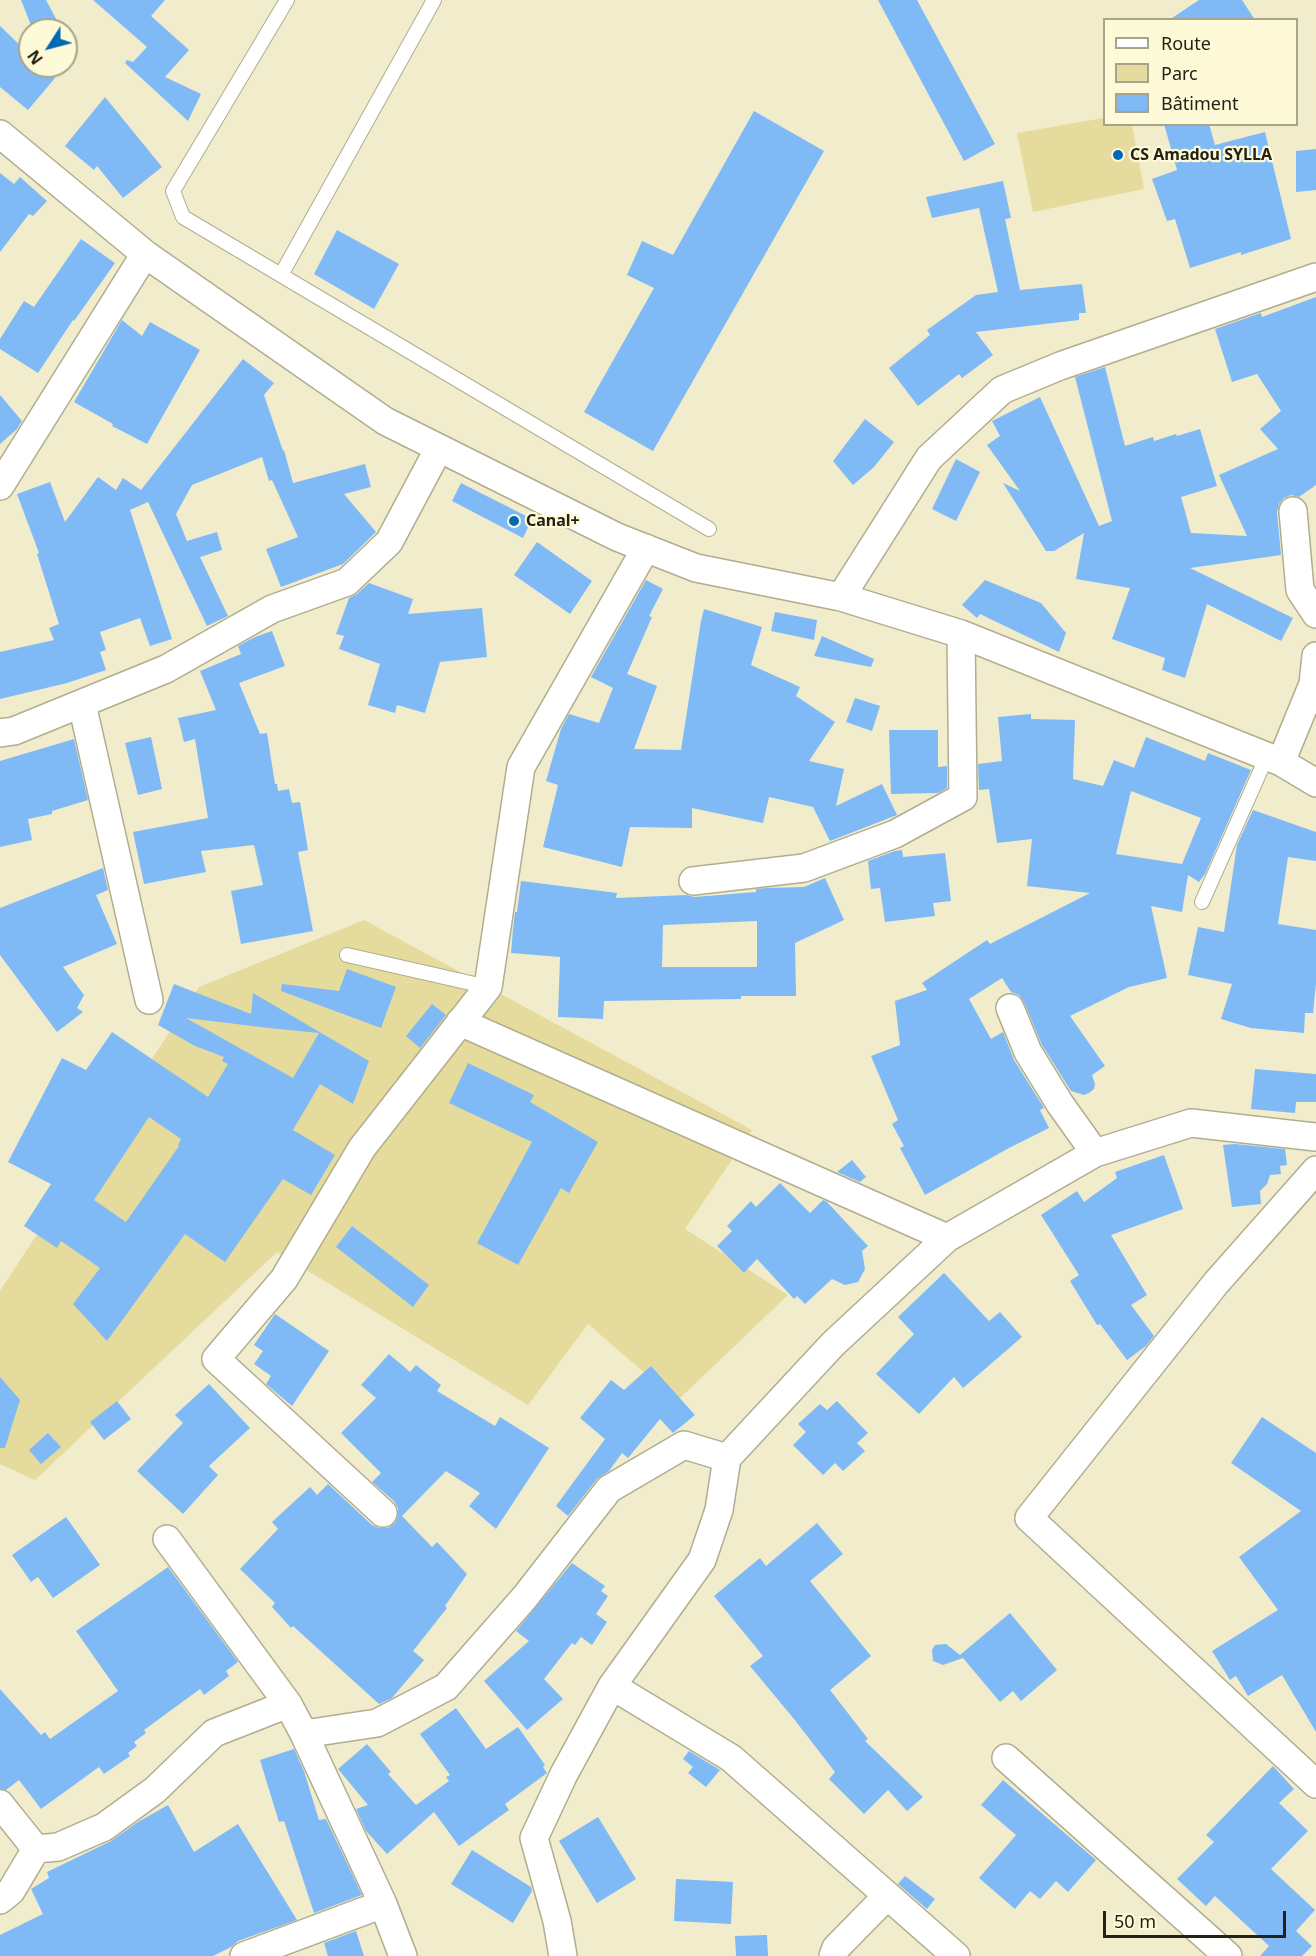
<!DOCTYPE html>
<meta charset="utf-8">
<style>
body{margin:0}
#map{position:relative;width:1316px;height:1956px;overflow:hidden;background:#f1eccb;font-family:"Noto Sans",sans-serif}
canvas{display:block}
.legend{position:absolute;left:1103px;top:18px;width:195px;height:108px;box-sizing:border-box;background:#fefad8;border:2px solid #a7a48a;margin:0;padding:8px 10px;list-style:none;font-size:18px;color:#242216}
.legend li{display:flex;align-items:center;gap:12px;height:30px}
.legend b{width:30px;border:2px solid #a7a48a}
.north{position:absolute;left:18px;top:18px;width:60px;height:60px;box-sizing:border-box;background:#fefad8;border:2px solid #a7a48a;border-radius:50%;rotate:234deg;font-size:16px;font-weight:700;line-height:24px;text-align:center;color:#242216}
.north::after{content:'';display:block;margin:auto;width:21px;height:27px;background:#0068b4;clip-path:polygon(50% 0,100% 100%,50% 72%,0 100%)}
.scale{position:absolute;left:1103px;top:1911px;width:183px;height:27px;box-sizing:border-box;border:3px solid #242216;border-top:0;padding-left:8px;font-size:18px;line-height:21px;white-space:nowrap;color:#242216;-webkit-text-stroke:4px #fefad8;paint-order:stroke}
</style>
<div id="map">
<canvas width="1316" height="1956"></canvas>
<ul class="legend">
<li><b style="height:8px;background:#fff"></b>Route</li>
<li><b style="height:16px;background:#e5db9d"></b>Parc</li>
<li><b style="height:16px;background:#7fbaf7"></b>Bâtiment</li>
</ul>
<div class="north">N</div>
<div class="scale">50 m</div>
</div>
<script>
const g = document.querySelector('canvas').getContext('2d');
g.lineJoin = 'round';
function fillPath(path, color) { g.fillStyle = color; g.fill(path, 'evenodd'); }
function stroke(path, color, width, dash) { g.strokeStyle = color; g.lineWidth = width; g.lineCap = dash ? 'butt' : 'round'; g.setLineDash(dash || []); g.stroke(path); }
function write(font, color, halo, rows, align = 'center') {
  g.font = font + ' "Noto Sans",sans-serif'; g.lineWidth = 4.5; g.setLineDash([]); g.textBaseline = 'middle'; g.strokeStyle = halo; g.fillStyle = color; for (const [text, x, y, turn = 0] of rows) {
    g.save(); g.translate(x, y); g.rotate((+turn || 0) * Math.PI / 180); g.textAlign = isNaN(turn) ? turn : align; if (halo) g.strokeText(text, 0, 0); g.fillText(text, 0, 0); g.restore();
  }
}
fillPath(new Path2D(`
 M1104,118V124L1132,125L1144,189L1033,212L1017,133Z
 M364,920L752,1130L685,1229L788,1295L677,1401L588,1324L528,1405L277,1252L35,1480L0,1464V1291L199,987Z`), '#e5db9d');
fillPath(new Path2D(`
 M21,0H46L62,30H33Z
 M93,0H165L151,16L189,50L165,77L201,94L188,121L125,63L127,60L133,62L147,47Z
 M878,0H917L995,144L964,161Z
 M1199,0H1242L1255,20H1169Z
 M0,26L30,55V66H42L55,78L28,110L0,87Z
 M105,97L162,167L123,198L97,166L94,170L65,146Z
 M754,111L824,151L653,451L584,412L654,288L627,275L642,241L673,255Z
 M1164,124H1209L1215,145L1265,132L1291,239L1241,255V252L1190,268L1175,219L1167,221L1152,179L1177,170Z
 M1316,149V190L1296,192V151Z
 M0,173L14,184L20,177L47,201L33,216L29,214L0,252Z
 M1003,181L1011,218L1005,219L1020,290L1082,284L1086,313H1079V320L976,332L993,355L962,378L959,374L918,406L889,368L930,335L927,330L976,295L998,292L979,208L932,218L926,197Z
 M337,230L399,264L374,309L314,274Z
 M81,239L115,263L74,321L73,320L38,373L0,349V339L24,301L34,307Z
 M1316,297V485L1299,497L1291,495L1284,498L1279,504L1277,512L1281,555L1190,568L1293,618L1281,641L1207,604L1185,678L1162,670L1165,658L1112,639L1130,588L1076,579L1084,533L1054,551H1046L1003,483L1020,491L987,445L1000,436L992,421L1040,397L1099,526L1112,521L1075,377L1105,367L1125,446L1153,437L1154,441L1176,434L1177,436L1200,429L1217,486L1181,497L1191,533L1247,536L1219,475L1278,449L1260,429L1281,411L1257,374L1232,382L1215,329L1261,313L1262,317Z
 M122,320L142,336L150,322L200,350L147,444L112,426L113,424L74,402Z
 M243,359L274,383L264,395L283,451L284,450L293,483L365,464L371,487L344,494L376,532L343,564L281,587L266,549L298,537L272,480L269,481L262,457L192,485L176,514L187,541L217,532L222,550L200,557L228,616L207,626L148,502L130,510L172,639L150,646L140,618L100,632L106,650L100,652L106,670L67,683L0,699V652L54,640L49,628L59,624L37,554L39,553L17,494L50,482L65,522L98,477L116,490L123,478L141,490Z
 M0,395L22,421L17,429L0,444Z
 M865,419L894,442L874,467L853,485L833,461Z
 M956,459L980,472L956,521L932,509Z
 M461,483L532,519L523,538L452,501Z
 M537,542L592,581L570,614L514,575Z
 M646,580L663,589L649,616L652,617L627,674L657,686L634,749L681,750L701,621L704,609L762,627L751,665L800,687L796,696L835,722L809,761L844,769L836,806L882,784L897,815L830,841L813,807L769,797L763,823L692,808V828L630,827L622,867L543,847L558,785L546,781L561,729L569,714L599,723L613,688L591,677Z
 M985,580L1041,603L1066,633L1059,652L980,614L977,618L962,605Z
 M369,583L413,599L408,614L482,608L487,657L440,662L425,713L397,705L395,713L368,705L380,664L339,649L344,636L336,634L349,598L357,594Z
 M775,612L817,620L814,640L771,631Z
 M272,631L285,666L239,683L260,734L267,733L275,784H277L278,791L289,789L292,803L300,802L308,850L298,852L313,931L241,944L231,891L263,885L254,845L201,851L206,872L144,884L133,832L208,818L195,739L184,742L178,718L216,710L200,671L241,654L238,646L255,637Z
 M822,636L874,659L871,667L814,656Z
 M855,698L880,706L872,731L846,722Z
 M1031,714V719L1075,720L1073,779L1103,786L1114,760L1134,768L1146,737L1205,761L1208,753L1251,770L1205,874L1199,882L1188,875L1182,912L1151,906L1167,978L1129,987L1070,1016L1105,1066L1092,1075L1095,1084L1094,1089L1089,1093L1084,1095L1071,1091L1042,1045L1024,1002L1019,995L1011,992L1002,978L969,999L991,1039L1003,1032L1014,1060L1044,1108L1040,1110L1049,1128L1009,1148L925,1195L900,1148L904,1146L892,1124L898,1120L871,1056L900,1045L895,1001L927,990L922,983L987,940L990,944L1090,893L1027,886L1032,839L997,843L989,789L979,790L978,764L1002,761L998,717ZM1131,791L1201,818L1182,864L1116,854Z
 M889,730H938V767L947,766V788L938,793L891,794Z
 M151,737L162,789L138,795L125,743Z
 M74,739L88,800L52,811V814L28,819L32,840L0,847V761Z
 M1253,810L1316,832V861L1288,857L1278,924L1316,930V983L1313,1013H1305L1304,1033L1251,1028L1221,1019L1232,984L1188,975L1198,927L1224,932L1237,845Z
 M902,850L903,857L945,853L951,901L933,903L935,916L885,922L880,888L871,889L868,861L895,851Z
 M103,868L108,890L96,895L117,944L63,967L84,995L77,1008L83,1012L57,1032L0,955V908Z
 M825,878L844,920L795,943L796,996H741V999L604,1001L603,1019L558,1017L560,957L511,953L513,929L515,912H517L521,881L617,893L616,898L686,895L695,897L756,892V889L766,888L804,887ZM757,921V967H662L663,925Z
 M347,969L396,987L381,1028L281,991L282,984L339,991Z
 M174,984L251,1014L253,993L369,1061L353,1104L320,1084L293,1130L335,1155L311,1195L283,1179L225,1262L185,1234L107,1341L73,1304L100,1268L61,1241L57,1248L24,1226L51,1184L8,1162L62,1058L86,1070L112,1032L208,1097L228,1064L222,1061L224,1057L195,1046L158,1025ZM186,1018L269,1028L319,1033L293,1078ZM149,1117L181,1139L178,1145L179,1146L126,1222L94,1200Z
 M432,1004L446,1015L420,1048L406,1036Z
 M468,1063L534,1095L530,1102L598,1142L569,1193L561,1188L518,1265L477,1243L532,1142L449,1103Z
 M1255,1069L1316,1074V1102H1296L1295,1113L1251,1109Z
 M1235,1144L1285,1149L1287,1165L1280,1166L1281,1174L1270,1175L1267,1184L1260,1191L1261,1204L1232,1207L1223,1145Z
 M1164,1155L1183,1209L1111,1235L1147,1295L1131,1305L1154,1336L1146,1346L1127,1360L1100,1324L1097,1325L1070,1281L1079,1275L1041,1215L1077,1191L1084,1202L1117,1178L1115,1172Z
 M852,1160L866,1177L860,1182L837,1172Z
 M780,1183L810,1213L823,1200L827,1202L868,1246L862,1251L865,1269L858,1282L845,1285L832,1279L805,1304L797,1296L794,1299L757,1259L744,1273L717,1246L732,1231L727,1226L751,1201L756,1207Z
 M352,1226L429,1285L413,1307L336,1247Z
 M944,1273L989,1321L1000,1312L1022,1337L963,1388L954,1377L919,1414L876,1374L914,1334L898,1317Z
 M275,1314L329,1351L292,1406L266,1384L271,1376L254,1364L263,1351L254,1345Z
 M389,1354L410,1372L416,1365L441,1385L437,1391L495,1426L500,1417L549,1448L496,1529L469,1506L480,1493L446,1471L402,1516L432,1547L437,1542L467,1574L445,1606L447,1608L413,1651L424,1660L392,1698L379,1704L293,1626L291,1628L272,1607L275,1603L240,1569L278,1529L272,1522L310,1487L317,1495L328,1484L372,1525L379,1528H388L395,1523L398,1516V1508L394,1501L372,1482L381,1473L341,1433L376,1398L361,1385Z
 M651,1366L695,1415L673,1433L660,1419L628,1458L622,1453L609,1471L597,1479L568,1516L556,1506L605,1439L580,1418L611,1380L624,1390Z
 M0,1377L20,1400L5,1448H0Z
 M209,1384L250,1428L209,1466L218,1475L183,1514L137,1471L183,1423L175,1415Z
 M117,1401L131,1419L104,1440L90,1422Z
 M837,1401L868,1433L857,1443L865,1451L843,1471L835,1463L823,1475L793,1445L806,1432L798,1424L820,1404L827,1410Z
 M1262,1417L1316,1453V1732L1282,1675L1248,1696L1236,1676L1230,1680L1212,1651L1278,1610L1239,1557L1301,1511L1231,1463Z
 M48,1433L61,1447L41,1464L29,1450Z
 M66,1517L100,1565L53,1598L38,1577L31,1582L12,1555Z
 M817,1523L843,1554L810,1581L871,1656L830,1690L868,1739L865,1741L923,1797L907,1811L888,1790L864,1814L829,1779L835,1772L794,1719L750,1666L763,1656L714,1596L760,1558L766,1566Z
 M572,1563L605,1586L601,1591L608,1596L596,1614L607,1622L592,1645L581,1637L575,1645L572,1643L544,1679L563,1699L527,1730L484,1681L529,1641L516,1631Z
 M168,1567L238,1662L226,1671L229,1676L204,1695L200,1689L144,1730L146,1733L134,1742L137,1746L128,1753L130,1756L104,1774L99,1767L41,1809L19,1780L6,1790L0,1789V1689L41,1735L45,1732L50,1739L118,1691L76,1631Z
 M1010,1613L1057,1670L1021,1701L1013,1691L1000,1702L963,1658L943,1665L933,1661L932,1650L935,1645L946,1644L960,1655Z
 M456,1708L486,1749L518,1727L545,1765L543,1767L547,1773L505,1804L509,1810L459,1846L434,1812L387,1854L366,1831L356,1809L368,1805L338,1769L367,1744L391,1772L388,1774L416,1805L449,1781L446,1777L450,1775L420,1734Z
 M294,1749L304,1771L319,1820L326,1819L362,1895L314,1913L284,1821L279,1822L260,1760Z
 M689,1751L720,1770L706,1787L688,1773L693,1767L683,1759Z
 M1273,1766L1294,1789L1279,1803L1308,1831L1271,1869L1315,1910L1296,1931L1312,1946L1302,1956H1260L1269,1946L1215,1896L1206,1906L1177,1879L1214,1842L1206,1835Z
 M1003,1780L1096,1860L1068,1892L1056,1881L1040,1899L1030,1891L1015,1909L979,1878L1016,1835L981,1805Z
 M168,1805L194,1852L238,1824L297,1920L238,1941L231,1947L213,1956H0V1935L43,1914L31,1889L49,1878L47,1872L111,1841L138,1822Z
 M598,1817L636,1879L597,1903L559,1841Z
 M472,1850L531,1887L532,1891L513,1923L451,1884Z
 M905,1876L935,1899L927,1909L898,1884Z
 M676,1879L733,1882L731,1924L674,1921Z
 M356,1931L364,1956H328L324,1943Z
 M767,1935L768,1956H736L735,1936Z`), '#7fbaf7');
const service = new Path2D(`
 M287,0L173,191L183,217L709,529
 M281,275L434,0
 M1202,902L1267,756
 M347,955L488,987`);
const minor = new Path2D(`
 M0,134L145,254L385,421L617,537L696,568L841,597L961,634L1281,762L1316,783
 M0,486L145,254
 M1293,511L1300,590L1316,614
 M841,597L929,458L1002,390L1060,366L1316,277
 M82,704L149,1000
 M0,733L14,731L166,669L272,609L347,582L389,542L439,448
 M1281,762L1313,684L1316,656
 M693,881L804,868L895,834L963,797L961,634
 M1010,1008L1028,1052L1060,1104L1095,1153
 M460,1022L947,1238
 M1316,1170L1216,1283L1029,1518L1316,1784
 M383,1513L216,1359L284,1279L362,1148L488,987L521,767L646,548
 M167,1539L288,1704L304,1734L383,1904L403,1956
 M612,1686L731,1758L956,1956
 M304,1734L377,1723L446,1687L525,1597L609,1489L684,1445L727,1458
 M1006,1758L1228,1956
 M0,1804L36,1849L58,1847L104,1827L155,1790L214,1733L288,1704
 M0,1900L11,1891L36,1849
 M244,1956L383,1904
 M563,1956L557,1921L534,1838L564,1774L612,1686L702,1560L719,1510L727,1458L833,1344L947,1238L1095,1153L1191,1123L1316,1137
 M833,1956L836,1948L887,1896`);
stroke(service, '#b1ad8e', 16);
stroke(minor, '#b1ad8e', 30);
stroke(service, '#fff', 14);
stroke(minor, '#fff', 27);
for (const [x, y, r, color] of [
 [1118,155,6,"#0068b4"],
 [514,521,6,"#0068b4"]
]) { const dot = new Path2D(); dot.arc(x, y, r, 0, 2 * Math.PI); g.fillStyle = color; g.fill(dot); stroke(dot, '#fefad8', 2); }
write('bold 16px', '#242216', '#fefad8', [
 ["CS Amadou SYLLA",1130,155],
 ["Canal+",526,521]
], 'left');
</script>
